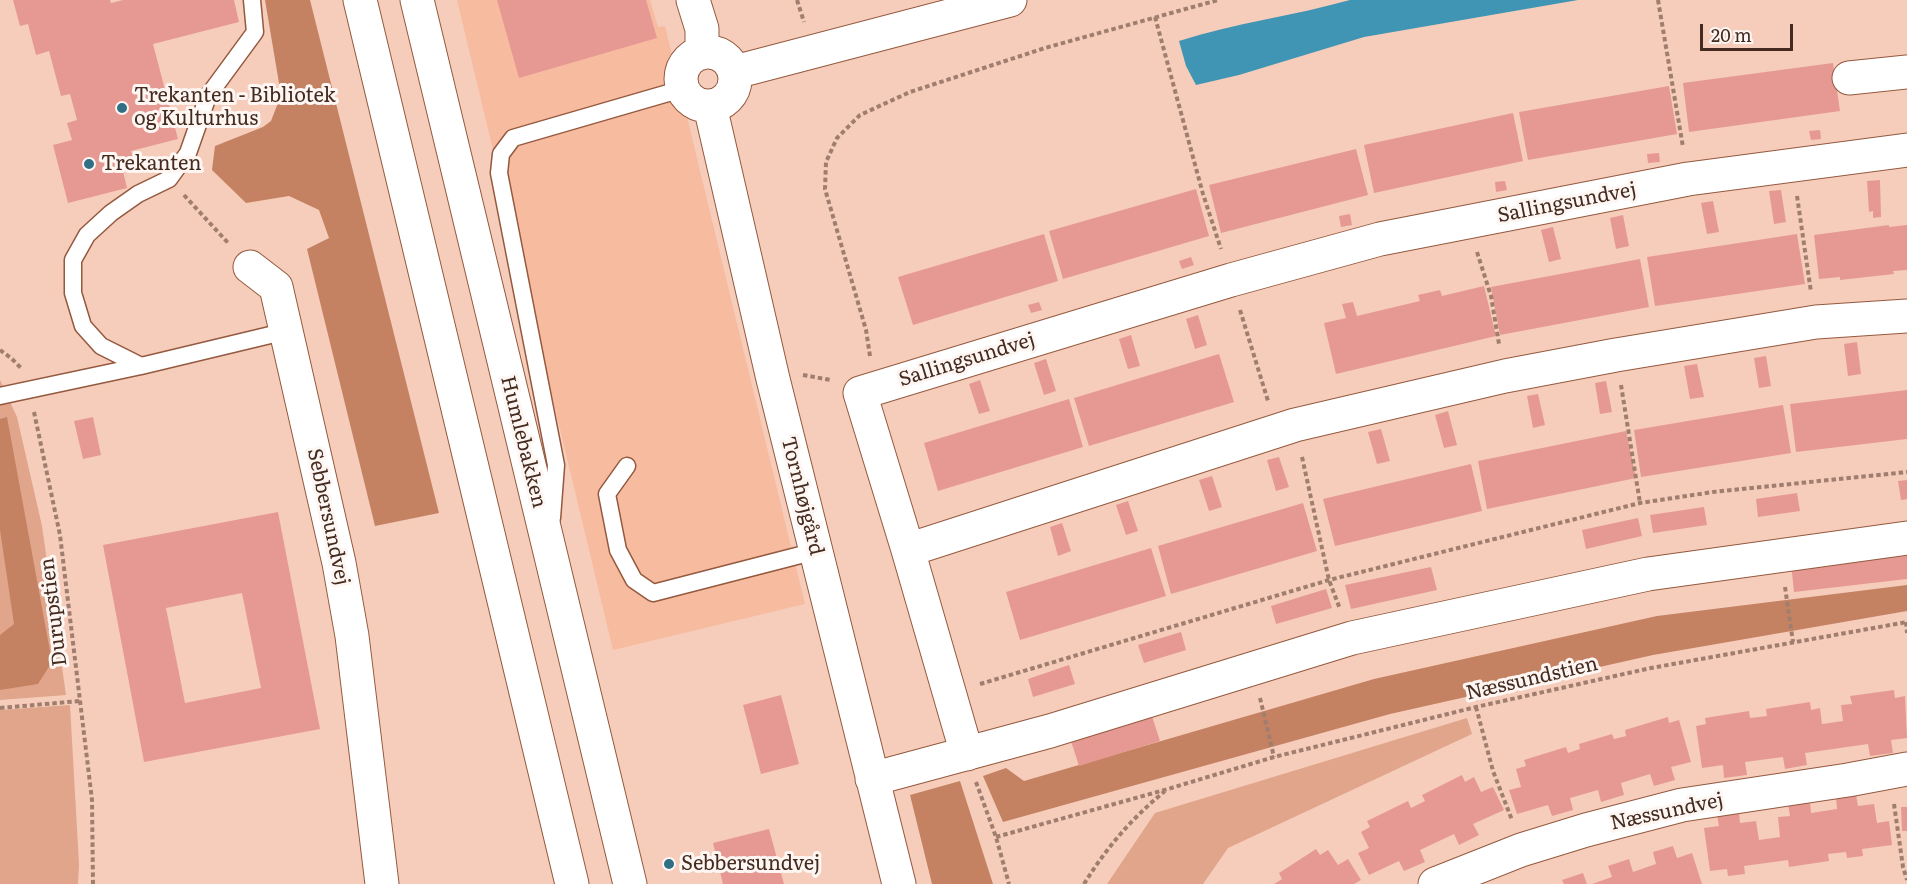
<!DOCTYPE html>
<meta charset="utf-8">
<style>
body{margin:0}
#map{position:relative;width:1907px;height:884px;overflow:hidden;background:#f6cdbb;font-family:Literata,serif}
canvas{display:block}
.scale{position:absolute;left:1700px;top:24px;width:93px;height:27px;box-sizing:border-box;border:3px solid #452b1f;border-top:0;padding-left:8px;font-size:18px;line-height:21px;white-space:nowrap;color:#452b1f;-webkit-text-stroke:4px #fdf6f3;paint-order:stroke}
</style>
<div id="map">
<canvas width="1907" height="884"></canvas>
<div class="scale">20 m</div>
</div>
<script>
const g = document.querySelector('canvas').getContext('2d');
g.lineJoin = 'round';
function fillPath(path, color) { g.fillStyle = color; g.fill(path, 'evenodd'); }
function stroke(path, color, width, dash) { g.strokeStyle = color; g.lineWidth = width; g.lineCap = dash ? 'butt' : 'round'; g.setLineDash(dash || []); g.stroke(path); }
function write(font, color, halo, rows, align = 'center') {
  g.font = font + ' Literata,serif'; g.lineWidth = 6; g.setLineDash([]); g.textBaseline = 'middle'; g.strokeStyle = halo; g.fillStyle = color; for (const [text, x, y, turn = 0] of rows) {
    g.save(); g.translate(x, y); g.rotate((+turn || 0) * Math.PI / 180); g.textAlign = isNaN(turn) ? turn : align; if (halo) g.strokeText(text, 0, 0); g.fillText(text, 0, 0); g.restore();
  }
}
fillPath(new Path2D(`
 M457,0H650L658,27L665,26L805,604L613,650Z`), '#f7bba0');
fillPath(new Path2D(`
 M0,380L17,417L42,526L66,695L0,700Z
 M70,705L79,864L78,884H0V710Z
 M1467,718L1472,734L1228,848L1203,884H1107L1155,813Z`), '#e0a58b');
fillPath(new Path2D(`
 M265,0H310L439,513L375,526L307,249L329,238L319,210L289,196L246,203L212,170L215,146L263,127L271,121L281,95Z
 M7,417L52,662L38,684L0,690V635L14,624L0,530V419Z
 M1907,585V611L1653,655L1390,714L1003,822L983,776L1006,768L1024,781L1374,679L1657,616Z
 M960,781L993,884H932L910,795Z`), '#c48263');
fillPath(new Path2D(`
 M1350,0H1578L1364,37L1239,75L1196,85L1186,66L1179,41C1235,23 1293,16 1350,0Z`), '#4095b4');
fillPath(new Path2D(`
 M13,0H110L111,3L123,0H234L239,22L153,44L178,139L131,151L134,160L121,163L127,188L68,203L53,145L72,140L67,123L77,120L70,94L61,96L49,51L36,55L28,24L20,26Z
 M497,0H646L657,38L519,78Z
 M1833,63L1840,111L1689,132L1683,83Z
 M1669,86L1677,134L1528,160L1519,112Z
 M1513,113L1523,161L1374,193L1364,145Z
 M1820,130L1821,139L1811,140L1809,131Z
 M1356,149L1368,195L1221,233L1209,185Z
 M1659,153L1660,162L1648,163L1647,154Z
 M1880,180L1881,217L1873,218V211L1869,212L1867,181Z
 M1505,181L1507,190L1496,192L1495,182Z
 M1196,189L1209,236L1063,279L1049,231Z
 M1781,190L1786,222L1774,224L1769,191Z
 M1713,201L1719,232L1707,234L1701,203Z
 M1350,214L1352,225L1341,227L1339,216Z
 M1623,215L1629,246L1616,249L1610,218Z
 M1889,225V227L1907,225V270L1893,271L1894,274L1840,280V277L1819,279L1814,235Z
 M1553,227L1561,259L1549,262L1541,230Z
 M1044,234L1058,281L913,325L898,277Z
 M1797,234L1805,284L1655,306L1647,257Z
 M1191,257L1194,265L1182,269L1179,261Z
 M1640,259L1649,307L1500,335L1491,287Z
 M1484,286L1496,336L1336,374L1324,323L1346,318L1342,304L1353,302L1357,316L1420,301L1418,295L1440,290L1442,296Z
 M1039,302L1042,310L1031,313L1028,305Z
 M1198,315L1207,345L1195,349L1186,319Z
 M1131,335L1140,366L1128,369L1119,339Z
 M1857,342L1861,374L1848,376L1844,344Z
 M1219,354L1234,402L1089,446L1074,398Z
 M1766,356L1771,386L1759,388L1754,358Z
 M1046,359L1056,391L1044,395L1034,363Z
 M1697,364L1704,397L1690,399L1684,366Z
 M980,380L990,411L979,414L969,384Z
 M1606,381L1612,412L1600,414L1595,383Z
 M1907,390V439L1796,452L1790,404Z
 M1538,394L1545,425L1533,428L1527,396Z
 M1069,399L1083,447L938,491L924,443Z
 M1783,405L1791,453L1641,477L1634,430Z
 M1448,411L1457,445L1444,448L1435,415Z
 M93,417L101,455L83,459L74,421Z
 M1381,429L1390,461L1377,464L1368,432Z
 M1626,431L1636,478L1487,509L1478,461Z
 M1279,457L1289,487L1276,491L1267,460Z
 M1471,464L1482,511L1335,546L1323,499Z
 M1212,476L1222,507L1209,511L1199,480Z
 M1907,480V499L1901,500L1898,481Z
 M1797,493L1800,511L1758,517L1756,499Z
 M1128,501L1138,531L1126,535L1116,505Z
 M1303,503L1317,551L1171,594L1158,546Z
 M1704,507L1707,525L1653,533L1650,515Z
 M278,512L320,729L144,762L103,545ZM242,593L261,688L185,703L166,608Z
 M1638,518L1642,536L1586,549L1582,530Z
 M1062,523L1071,551L1058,556L1050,527Z
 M1151,548L1166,596L1020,640L1006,592Z
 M1907,550V579L1794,592L1791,563Z
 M1431,567L1437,590L1351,609L1345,585Z
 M1326,589L1332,608L1276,624L1271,606Z
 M1181,632L1186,650L1144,663L1138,645Z
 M1069,665L1075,684L1033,697L1028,679Z
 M1894,690L1895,698L1905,696L1907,738L1891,740L1893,753L1870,756L1868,744L1805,753L1807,765L1785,769L1783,757L1745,762L1747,775L1724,778L1723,765L1702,768L1696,726L1706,724L1705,718L1749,711L1750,718L1767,716L1766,709L1810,702L1811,710L1820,708L1822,724L1843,721L1841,705L1852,704L1850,696Z
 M781,695L799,764L761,774L743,705Z
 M1151,713L1160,741L1079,766L1070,738Z
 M1668,717L1669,723L1679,720L1691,762L1671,767L1675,780L1654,786L1650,774L1621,783L1624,795L1601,802L1598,790L1570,798L1573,810L1552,816L1548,805L1517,814L1509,790L1521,787L1516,769L1526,766L1524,760L1566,747L1568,753L1580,749L1579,744L1612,734L1614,739L1626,736L1625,730Z
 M1462,775L1465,782L1474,777L1481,792L1493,787L1504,810L1473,824L1479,835L1459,845L1454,834L1420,850L1425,862L1404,871L1399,861L1369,875L1358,853L1369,848L1361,832L1370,827L1367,821L1408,801L1411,808L1425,801L1422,795Z
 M1856,794L1858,806L1874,804L1877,823L1889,821L1892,845L1862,849L1863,856L1847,858L1846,852L1828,854L1829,861L1789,867L1788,860L1744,866L1745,874L1728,876L1727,869L1710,871L1704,828L1719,826L1717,815L1739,812L1740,823L1756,821L1759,840L1780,837L1778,817L1790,816L1788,804L1810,801L1811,813L1837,809L1836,797Z
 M1901,807H1907V831H1902Z
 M769,829L784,884H723L713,843Z
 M1673,846L1677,858L1692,853L1702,884H1592L1612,877L1608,866L1629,859L1633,872L1656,864L1653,852Z
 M1316,849L1320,855L1328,850L1338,865L1348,859L1361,880L1354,884H1274L1282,879L1279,873Z
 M1583,873L1587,884H1564L1562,880Z`), '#e69992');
const service = new Path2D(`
 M141,366L101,346L83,326L73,293V260L87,235L111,213L138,194L169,179L188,153L208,96L255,32L252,0
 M0,396L141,366L287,331
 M627,466L607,494L618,550L634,580L653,593L816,551
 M552,518L556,465L499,173L501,154L513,138L682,89`);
const minor = new Path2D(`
 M693,0L702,29V53
 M681 79a27 27 0 1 1 54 0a27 27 0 1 1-54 0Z
 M735,72L1010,0
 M1849,78L1907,72
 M710,106L773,379L899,884
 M250,267L276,287L339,563L352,636L382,884
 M908,550L1295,425L1505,376L1616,355L1816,322L1907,316
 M967,754L908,550L860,393L1231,280L1380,239L1688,179L1907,150
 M872,779L1050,731L1352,638L1648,574L1907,538
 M1435,884L1521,850L1586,830L1682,805L1848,780L1907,769`);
const tertiary = new Path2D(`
 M360,0L572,884
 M417,0L630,884`);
stroke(service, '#94593e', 19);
stroke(minor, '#94593e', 35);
stroke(tertiary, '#94593e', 35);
stroke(new Path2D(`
 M797,0L804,22
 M1658,0L1683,147
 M1155,17L1203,194L1221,249
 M184,195L229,244
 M1797,196L1811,292
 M1477,252L1491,296L1499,344
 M1240,310L1268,401
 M0,350L11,358L22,369
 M870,356L866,330L825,189L826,162L837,138L860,115L910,92L1045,48L1218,0
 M803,375L831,380
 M1621,385L1640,503
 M34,412L60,535L92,800L93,884
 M1302,457L1329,580L1340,609
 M1785,587L1793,642
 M1906,622L1907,633
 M980,684L1329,580L1640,503L1713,492L1907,472
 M1260,698L1274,757
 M1476,707L1493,771L1512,820
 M0,708L80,701
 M976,782L996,837L1009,884
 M1894,804L1903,867L1907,880
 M996,837L1168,789L1274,757L1476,707L1651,668L1907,622
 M1084,884C1107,847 1131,819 1165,791`), '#a07e6f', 4, [4.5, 3]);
stroke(service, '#fff', 16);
stroke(minor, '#fff', 33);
stroke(tertiary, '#fff', 33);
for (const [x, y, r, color] of [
 [122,108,6,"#326f85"],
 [89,164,6,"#326f85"],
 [669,864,6,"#326f85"]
]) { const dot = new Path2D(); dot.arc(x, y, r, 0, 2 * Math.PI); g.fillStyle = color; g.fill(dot); stroke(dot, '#fdf6f3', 2); }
write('20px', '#452b1f', '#fdf6f3', [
 ["Trekanten - Bibliotek",134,96],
 ["og Kulturhus",134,119],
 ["Trekanten",101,164],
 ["Sebbersundvej",681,864]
], 'left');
write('20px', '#452b1f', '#fdf6f3', [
 ["Sallingsundvej",1567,203,-11],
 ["Sallingsundvej",967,360,-17],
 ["Humlebakken",523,442,76],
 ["Tornhøjgård",802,496,76],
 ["Sebbersundvej",328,517,78],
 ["Durupstien",54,612,-97],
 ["Næssundstien",1532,679,-13],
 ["Næssundvej",1667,812,-12]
]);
</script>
